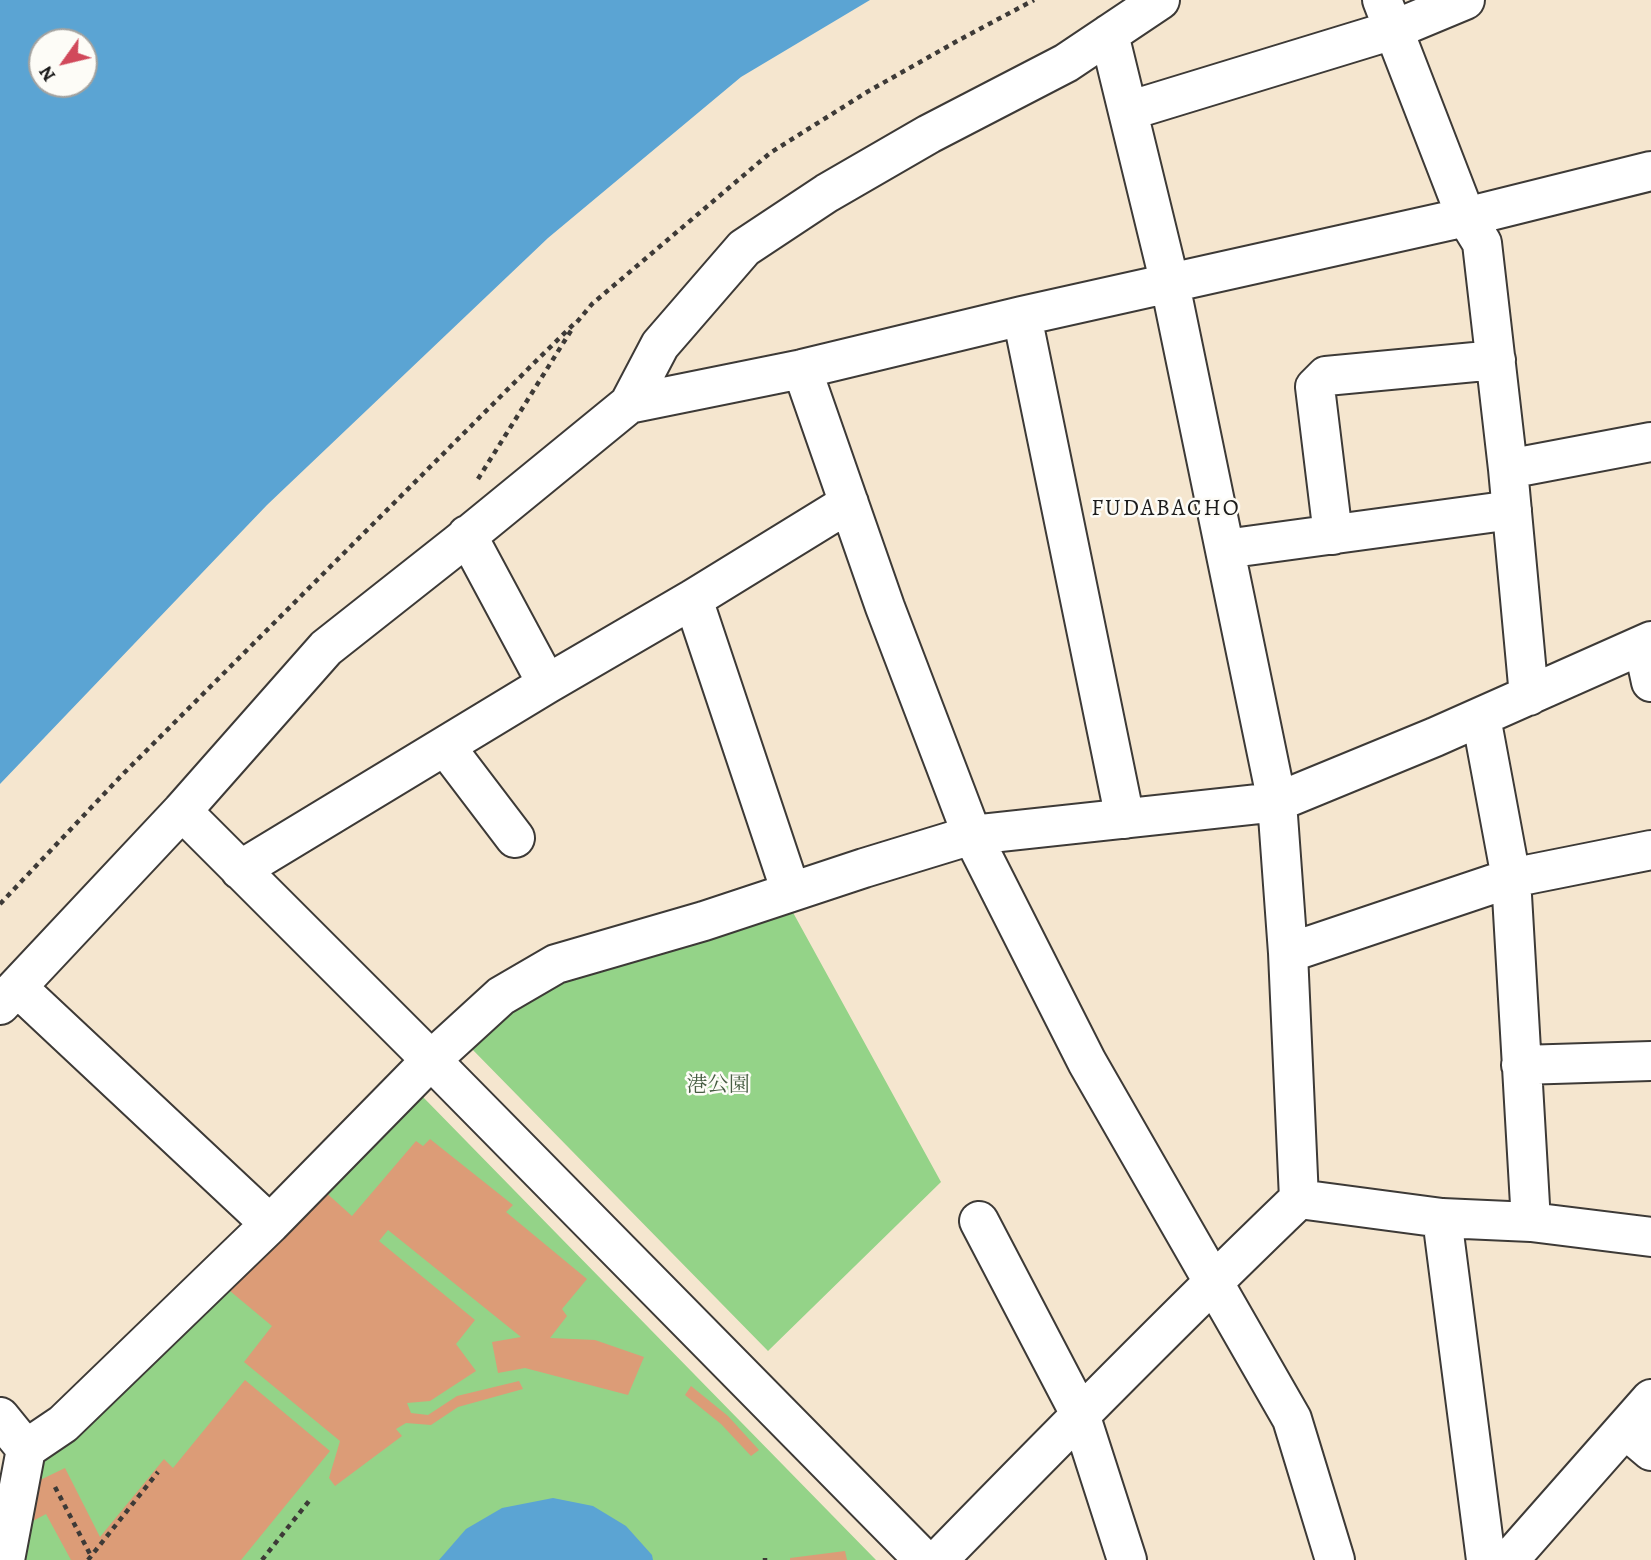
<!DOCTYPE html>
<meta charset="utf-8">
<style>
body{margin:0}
#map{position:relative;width:1651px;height:1560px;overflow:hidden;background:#f5e6cf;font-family:Alegreya,serif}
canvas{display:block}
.north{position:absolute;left:28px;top:28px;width:70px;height:70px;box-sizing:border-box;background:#fdfcf7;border:2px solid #a3a29f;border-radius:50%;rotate:236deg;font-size:19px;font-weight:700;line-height:28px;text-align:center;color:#1c1c1c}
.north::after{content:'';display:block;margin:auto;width:24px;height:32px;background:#d1495b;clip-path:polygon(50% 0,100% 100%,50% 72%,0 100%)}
</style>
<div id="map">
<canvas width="1651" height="1560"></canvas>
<div class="north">N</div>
</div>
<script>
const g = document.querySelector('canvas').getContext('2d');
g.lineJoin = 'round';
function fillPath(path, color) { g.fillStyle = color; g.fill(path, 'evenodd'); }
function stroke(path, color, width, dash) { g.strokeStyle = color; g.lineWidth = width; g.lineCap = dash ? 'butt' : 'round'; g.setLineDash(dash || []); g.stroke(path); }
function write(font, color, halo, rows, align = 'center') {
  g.font = font + ' Alegreya,"Noto Serif JP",serif'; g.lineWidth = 5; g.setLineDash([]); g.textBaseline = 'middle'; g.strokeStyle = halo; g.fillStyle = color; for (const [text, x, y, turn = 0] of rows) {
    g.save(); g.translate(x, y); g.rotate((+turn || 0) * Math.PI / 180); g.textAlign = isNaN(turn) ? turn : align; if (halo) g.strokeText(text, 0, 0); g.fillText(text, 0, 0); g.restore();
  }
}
fillPath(new Path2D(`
 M790,907L941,1182L768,1351L470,1047L516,1005L565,974Z
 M422,1096L876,1560H25L39,1467Z`), '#94d388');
fillPath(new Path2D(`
 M0,0H870L741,77L548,238L267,505L0,784ZM84,42V84H42V42Z
 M553,1498L593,1506L626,1526L652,1555L653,1560H439L466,1529L502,1508Z`), '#5ba4d3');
fillPath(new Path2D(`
 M430,1139L513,1205L506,1212L587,1279L562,1309L567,1316L550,1338L595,1340L644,1357L628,1395L525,1368L498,1373L492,1342L521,1337L388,1230L379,1241L475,1320L456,1344L476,1371L430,1401L407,1403L411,1413L428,1415L457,1396L519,1381L523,1389L458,1407L431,1425L406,1423L396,1429L402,1436L335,1486L329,1478L340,1441L244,1362L272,1326L230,1291L322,1189L352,1216L416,1141L423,1146Z
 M245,1380L330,1451L241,1560H71L46,1514L31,1522L38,1481L65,1468L100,1537L164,1459L173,1468Z
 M691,1386L728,1416L759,1450L751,1456L721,1424L685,1395Z
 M845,1551L847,1560H790V1558Z`), '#dc9c77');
const minor = new Path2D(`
 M1382,0L1466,217L1482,243L1508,469L1529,696
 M1128,111L1393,30L1465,0
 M1022,316L1125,819
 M802,369L885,607L972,835L1087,1062L1292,1419L1335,1560
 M629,404L802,369L1022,316L1466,217L1651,171
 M1508,469L1651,442
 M467,535L547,684
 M1333,535L1315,387L1326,376L1496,360
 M1225,549L1512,510
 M693,599L791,892
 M1643,645L1651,682
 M1481,717L1511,878L1531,1222
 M445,746L515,838
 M182,811L431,1060L924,1560
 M240,870L547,684L693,599L849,503
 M1288,953L1511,878L1651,850
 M18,988L270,1224
 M0,1005L182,811L326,648L459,543L629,404L660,345L744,248L827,193L929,134L1066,63L1160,0
 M1521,1065L1651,1061
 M1299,1199L1442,1218L1531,1222L1651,1237
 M1442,1218L1486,1560
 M979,1221L1080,1414L1127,1560
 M0,1417L26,1449L5,1560
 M1625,1429L1651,1451
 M26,1449L63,1424L270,1224L431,1060L501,996L556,964L704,921L864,868L972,835L1277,802L1435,737L1651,641
 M938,1560C1057,1438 1176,1317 1299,1199L1288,953L1277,802L1170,284L1109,34
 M1509,1560L1651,1399`);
stroke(minor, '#3d3a37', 42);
stroke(new Path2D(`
 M577,322L592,304L770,153L867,92L959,40L1034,0
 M478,479L572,329
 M0,904L122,775L534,363L576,322
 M55,1487L91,1556
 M765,1558V1560
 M88,1560L158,1472
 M262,1560L309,1501`), '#3d3a37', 4.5, [5, 5]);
stroke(minor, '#fff', 38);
write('21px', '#465c42', '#fdfcf7', [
 ["港公園",718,1086]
]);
g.letterSpacing = '2px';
write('23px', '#1c1c1c', '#fdfcf7', [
 ["FUDABACHO",1166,509]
]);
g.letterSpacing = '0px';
</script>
